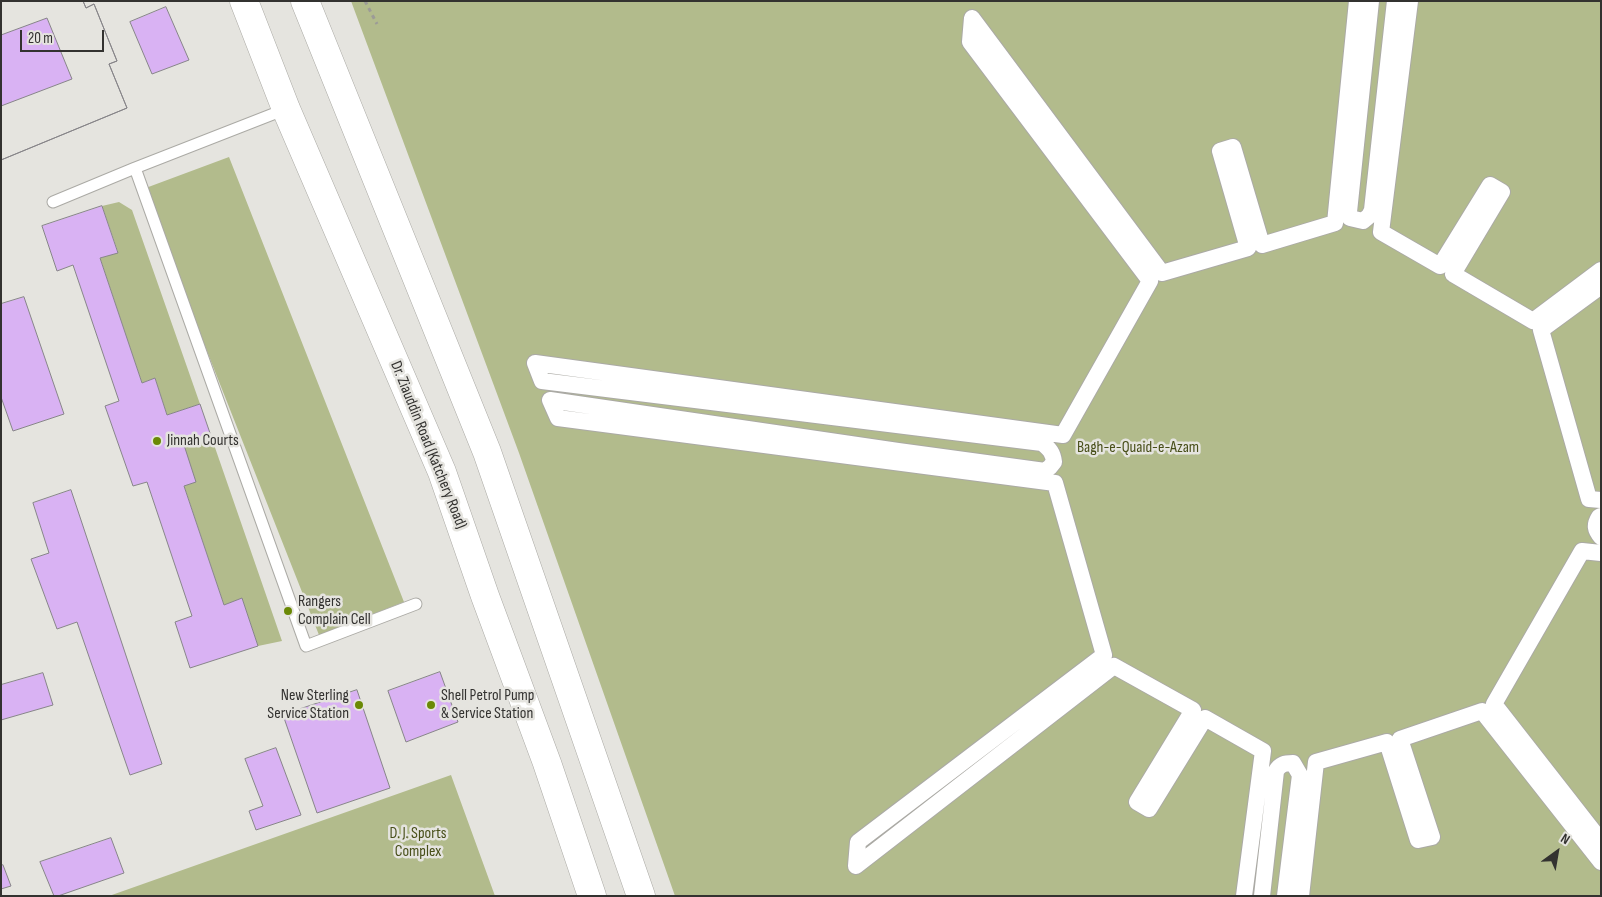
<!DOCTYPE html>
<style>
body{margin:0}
#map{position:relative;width:1602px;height:897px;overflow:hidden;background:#e5e4df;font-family:"Sofia Sans Condensed",sans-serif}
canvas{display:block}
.frame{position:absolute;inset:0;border:2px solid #333230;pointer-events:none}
.north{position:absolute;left:1532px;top:827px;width:50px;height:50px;-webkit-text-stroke:4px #e5e4df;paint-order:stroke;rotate:32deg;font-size:14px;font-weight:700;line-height:20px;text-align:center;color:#333230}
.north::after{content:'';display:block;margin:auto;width:18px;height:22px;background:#333230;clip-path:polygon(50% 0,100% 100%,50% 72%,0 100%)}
.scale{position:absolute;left:20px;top:30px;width:84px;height:22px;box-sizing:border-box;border:2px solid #333230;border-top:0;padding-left:6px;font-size:15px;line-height:18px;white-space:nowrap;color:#333230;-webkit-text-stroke:4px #e5e4df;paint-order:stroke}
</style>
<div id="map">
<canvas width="1602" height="897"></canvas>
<div class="frame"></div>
<div class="north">N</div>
<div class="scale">20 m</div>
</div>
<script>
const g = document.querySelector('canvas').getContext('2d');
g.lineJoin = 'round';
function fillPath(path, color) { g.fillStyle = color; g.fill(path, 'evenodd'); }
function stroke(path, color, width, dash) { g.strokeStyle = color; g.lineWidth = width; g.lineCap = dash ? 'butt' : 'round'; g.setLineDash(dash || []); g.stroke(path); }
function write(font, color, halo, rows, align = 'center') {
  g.font = font + ' "Sofia Sans Condensed",sans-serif'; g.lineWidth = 5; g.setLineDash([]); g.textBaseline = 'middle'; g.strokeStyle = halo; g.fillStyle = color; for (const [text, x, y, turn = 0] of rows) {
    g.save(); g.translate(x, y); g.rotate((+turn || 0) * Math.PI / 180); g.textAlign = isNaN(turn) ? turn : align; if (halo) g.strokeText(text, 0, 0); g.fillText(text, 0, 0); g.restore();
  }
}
fillPath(new Path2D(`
 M351,1H1601V896H675L519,453Z
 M229,157L404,602L319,635L143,189Z
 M119,202L132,210L200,404L167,415L155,378L142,383L100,258L118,252L102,206Z
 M211,436L282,641L258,646L242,599L224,605L184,486V445Z
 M451,775L495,896H109Z`), '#b2bb8c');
const building = new Path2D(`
 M1,1H83L86,8L94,4L117,61L109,64L127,108L1,160V106L72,79L47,18L1,35Z
 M1,1H83L86,8L94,4L117,61L109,64L127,108L1,160Z
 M166,7L189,60L152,74L130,22Z
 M102,206L118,253L100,258L142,383L155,378L167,415L200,404L211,436L184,445L196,482L184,486L224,605L242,598L258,646L190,668L175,622L192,616L147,482L133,486L105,406L119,401L73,265L57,271L42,226Z
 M24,297L64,414L13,431L1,397V304Z
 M71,490L162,764L130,775L77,622L57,629L31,559L49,553L33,503Z
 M440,672L458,722L406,742L388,691Z
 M43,673L53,705L1,720V685Z
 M357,690L390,788L317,813L283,715Z
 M276,748L301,815L256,830L249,811L263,806L245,759Z
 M111,838L124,873L58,896H54L40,862Z
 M3,865L11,886L1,889V866Z`);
fillPath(building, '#d9b2f3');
stroke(building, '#878589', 1);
const service = new Path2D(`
 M286,109L135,168L306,646L416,604
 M53,202L135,168`);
const pedestrian = new Path2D(`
 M1371,1L1349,212L1350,218L1363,221L1369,216L1372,210L1395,1
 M1410,1L1381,232L1440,266L1490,185L1502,192L1453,274L1533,321L1601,270
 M1601,286L1541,330L1589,499L1601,500
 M1601,516L1599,517C1594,525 1595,530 1601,537
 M1601,553L1582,551L1494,704L1601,841
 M1244,896L1263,751L1205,718L1149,809L1137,802L1193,710L1114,666L856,866L858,842L1104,655L1055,483L558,418L550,400L898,451L1045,471L1050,467L1054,462C1053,453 1050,449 1042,443L542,381L535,363L1063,435L1150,281L970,42L972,18L1162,273L1248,248L1220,151L1233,147L1262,245L1335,223L1357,1
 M1262,896L1276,771C1280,764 1285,763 1293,763L1300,775L1285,896
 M1301,896L1316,762L1387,742L1418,840L1432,837L1400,739L1482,711L1601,862`);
const primary = new Path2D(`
 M244,1L286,109L442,472L485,596L547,763L592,896
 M305,1L487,452L641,896`);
stroke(service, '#abaaa5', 13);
stroke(pedestrian, '#abaaa5', 18);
stroke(primary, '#abaaa5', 29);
stroke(new Path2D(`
 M365,1L377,24`), '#9c9b97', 3, [4, 4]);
stroke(service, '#fff', 11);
stroke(pedestrian, '#fff', 16);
stroke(primary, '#fff', 28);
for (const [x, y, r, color] of [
 [157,441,5,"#6a8905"],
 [288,611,5,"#6a8905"],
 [359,705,5,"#6a8905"],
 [431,705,5,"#6a8905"]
]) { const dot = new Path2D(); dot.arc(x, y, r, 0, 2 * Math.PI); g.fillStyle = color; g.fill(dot); stroke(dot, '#e5e4df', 2); }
write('16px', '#333230', '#e5e4df', [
 ["Jinnah Courts",167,441],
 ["Rangers",298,602],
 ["Complain Cell",298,620],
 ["New Sterling",349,696,"right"],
 ["Service Station",349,714,"right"],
 ["Shell Petrol Pump",441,696],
 ["& Service Station",441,714]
], 'left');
write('16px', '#333230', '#e5e4df', [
 ["Dr. Ziauddin Road (Katchery Road)",428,445,68]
]);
write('16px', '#484f19', '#e5e4df', [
 ["Bagh-e-Quaid-e-Azam",1138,448],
 ["D. J. Sports",418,834],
 ["Complex",418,852]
]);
</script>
